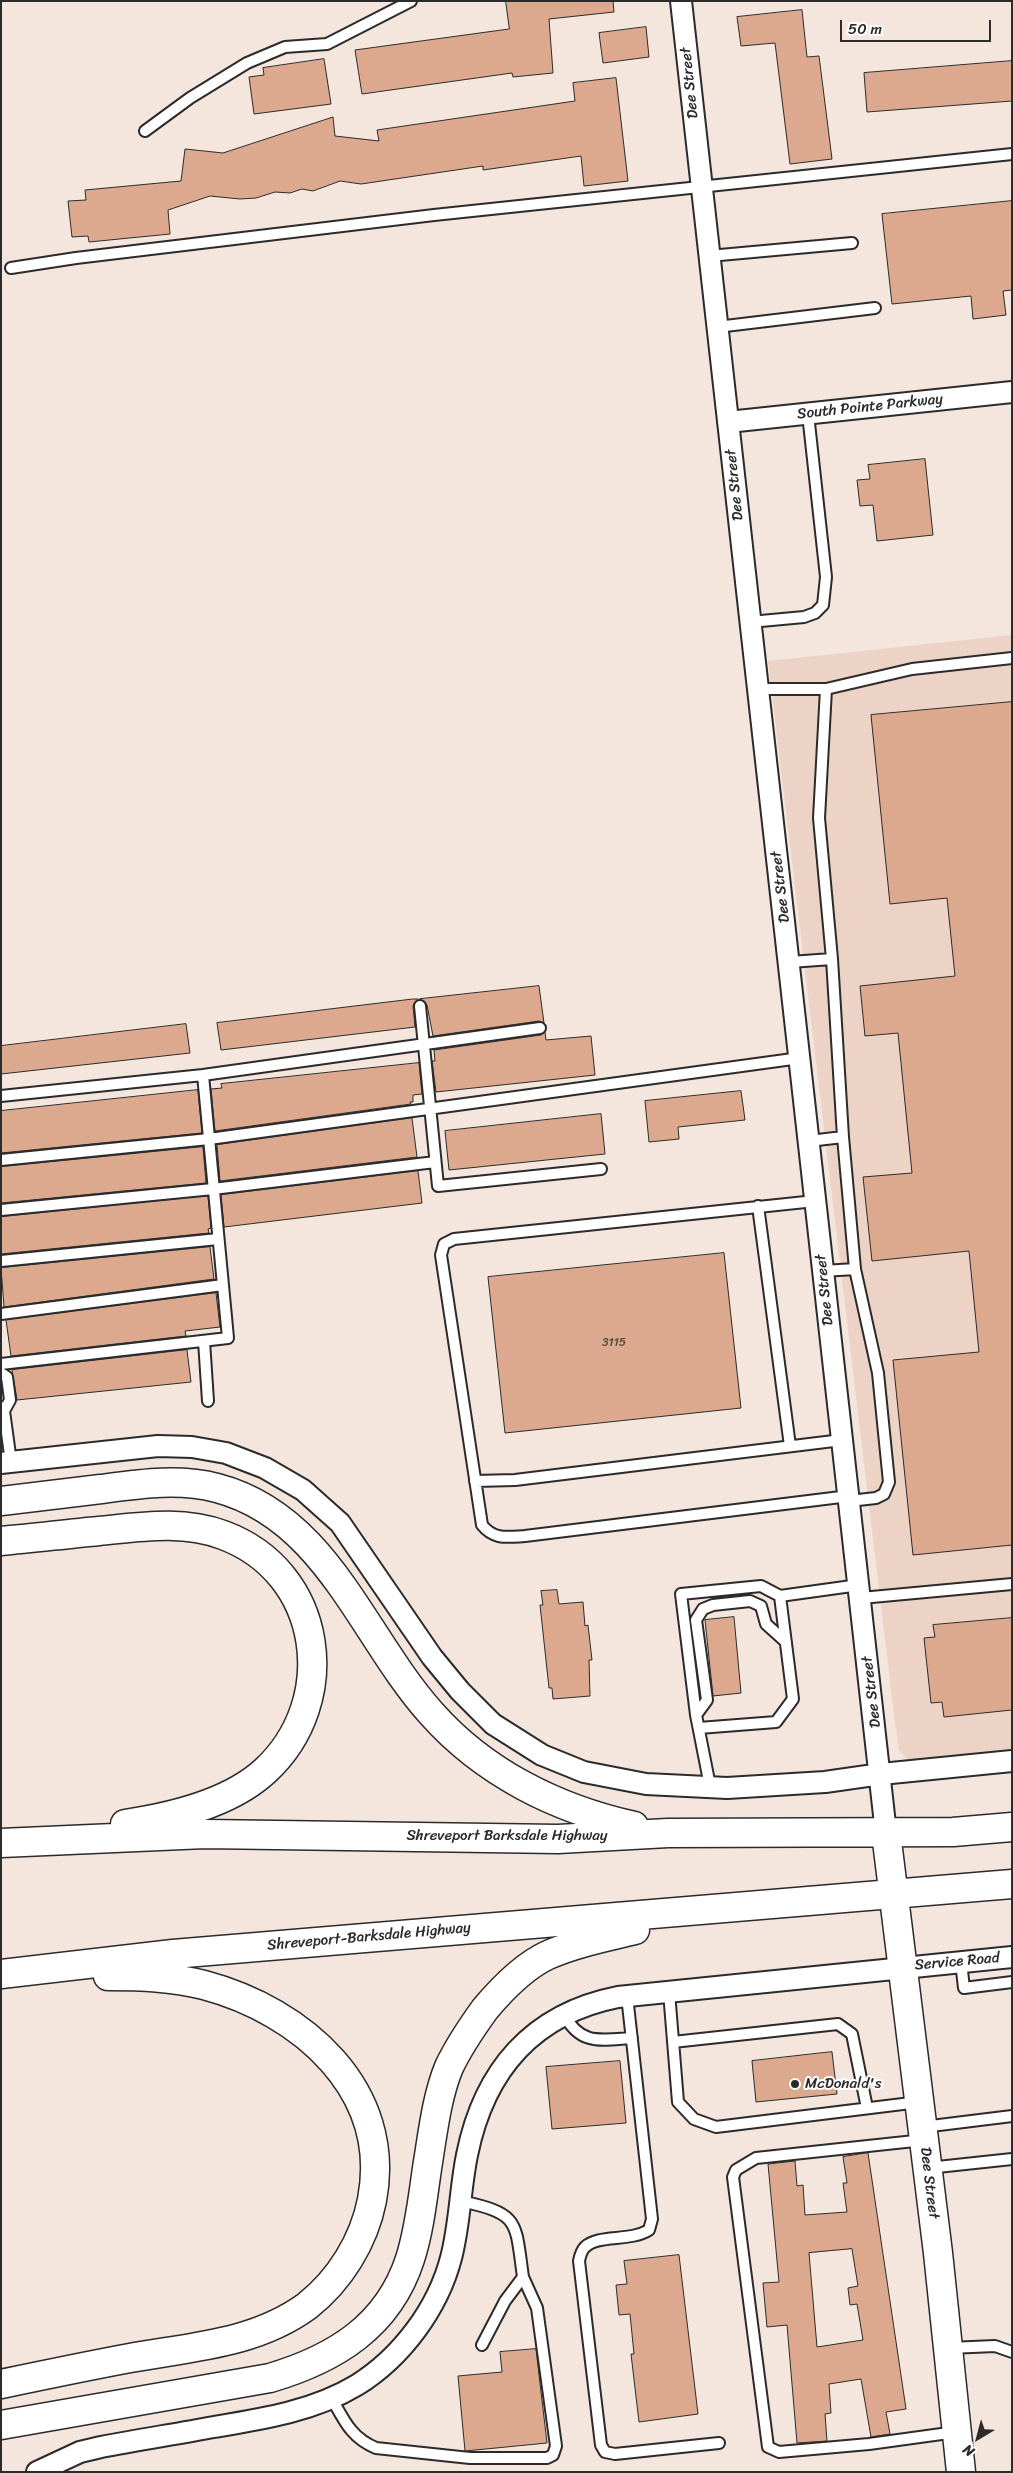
<!DOCTYPE html>
<style>
body{margin:0}
#map{position:relative;width:1013px;height:2473px;overflow:hidden;background:#f4e5dd;font-family:Sriracha,sans-serif}
canvas{display:block}
.frame{position:absolute;inset:0;border:2px solid #2b2b2b;pointer-events:none}
.north{position:absolute;left:953px;top:2413px;width:50px;height:50px;-webkit-text-stroke:4px #fff;paint-order:stroke;rotate:217deg;font-size:14px;font-weight:700;line-height:20px;text-align:center;color:#2b2b2b}
.north::after{content:'';display:block;margin:auto;width:18px;height:22px;background:#2b2b2b;clip-path:polygon(50% 0,100% 100%,50% 72%,0 100%)}
.scale{position:absolute;left:840px;top:20px;width:151px;height:22px;box-sizing:border-box;border:2px solid #2b2b2b;border-top:0;padding-left:6px;font-size:15px;line-height:18px;white-space:nowrap;color:#2b2b2b;-webkit-text-stroke:4px #fff;paint-order:stroke}
</style>
<div id="map">
<canvas width="1013" height="2473"></canvas>
<div class="frame"></div>
<div class="north">N</div>
<div class="scale">50 m</div>
</div>
<script>
const g = document.querySelector('canvas').getContext('2d');
g.lineJoin = 'round';
function fillPath(path, color) { g.fillStyle = color; g.fill(path, 'evenodd'); }
function stroke(path, color, width, dash) { g.strokeStyle = color; g.lineWidth = width; g.lineCap = dash ? 'butt' : 'round'; g.setLineDash(dash || []); g.stroke(path); }
function write(font, color, halo, rows, align = 'center') {
  g.font = font + ' Sriracha,sans-serif'; g.lineWidth = 4; g.setLineDash([]); g.textBaseline = 'middle'; g.strokeStyle = halo; g.fillStyle = color; for (const [text, x, y, turn = 0] of rows) {
    g.save(); g.translate(x, y); g.rotate((+turn || 0) * Math.PI / 180); g.textAlign = isNaN(turn) ? turn : align; if (halo) g.strokeText(text, 0, 0); g.fillText(text, 0, 0); g.restore();
  }
}
fillPath(new Path2D(`
 M1012,635V1756L911,1763L899,1750L895,1723L768,661Z`), '#edd3c6');
const building = new Path2D(`
 M506,1H613L614,12L549,19L553,73L513,77L512,73L362,94L355,50L509,29Z
 M802,10L807,57L819,56L832,159L790,164L775,43L741,46L737,17Z
 M646,27L649,57L603,63L599,33Z
 M324,59L331,104L254,114L249,77L264,75L263,68Z
 M1012,61V101L867,112L864,73Z
 M616,78L628,181L584,186L581,156L483,170V166L361,184L340,181L313,191L302,189L290,193L275,192L256,198L240,199L210,196L168,210L170,234L89,242L88,236L72,237L68,201L86,200L85,190L181,181L185,149L223,153L333,117L335,136L379,141L377,130L575,101L573,83Z
 M1012,201V290L1003,291L1006,315L973,319L971,296L892,304L882,214Z
 M925,459L933,535L877,541L873,505L860,506L857,480L870,479L868,465Z
 M1012,702V1545L913,1555L893,1360L979,1352L969,1251L872,1261L863,1177L912,1173L898,1033L865,1036L860,986L955,976L947,898L890,904L871,715Z
 M539,986L544,1023L539,1021L433,1036L427,1005L420,999Z
 M413,999H418L413,1006L415,1027L221,1050L217,1023Z
 M186,1024L190,1053L1,1074V1046Z
 M545,1032L546,1040L591,1036L595,1075L436,1092L432,1061H435L434,1050L541,1035Z
 M419,1063L422,1094L413,1095V1102H410L411,1104L215,1131L211,1089L222,1088L221,1084Z
 M198,1090L202,1133L1,1153V1111Z
 M741,1091L745,1120L678,1127L679,1139L649,1142L645,1101Z
 M601,1114L605,1154L449,1170L445,1131Z
 M412,1118L417,1157L220,1181L217,1145Z
 M203,1147L206,1183L1,1203V1167Z
 M418,1171L422,1203L224,1227L221,1195Z
 M208,1196L211,1228L208,1229L209,1233L1,1254V1217Z
 M210,1247L214,1279L4,1307L1,1268Z
 M724,1253L741,1408L505,1433L488,1277Z
 M216,1293L220,1327L185,1331L186,1336L11,1356L6,1320Z
 M187,1350L191,1382L17,1400L12,1370Z
 M557,1590L559,1604L583,1602L585,1626L588,1625L592,1660H589L590,1696L553,1699L552,1688H549L540,1605H543L541,1591Z
 M734,1617L741,1693L713,1696L705,1620Z
 M1012,1618V1710L944,1717L942,1702L931,1703L924,1638L935,1637L933,1625Z
 M832,2052L837,2094L756,2102L752,2061Z
 M620,2061L626,2123L552,2129L546,2067Z
 M868,2153L906,2409L886,2412L890,2434L871,2437L861,2379L829,2384L831,2413L825,2414L827,2441L797,2443L787,2325L767,2327L763,2283L779,2282L768,2164L795,2161L797,2186L803,2185L805,2215L847,2212L843,2183H847L843,2157ZM852,2249L858,2286L848,2288L850,2305L857,2304L863,2340L817,2347L809,2253Z
 M679,2255L698,2414L639,2422L631,2354H634L630,2314L619,2315L616,2285L627,2284L624,2261Z
 M536,2349L547,2443L465,2451L458,2376L502,2372L500,2352Z`);
fillPath(building, '#dca98f');
stroke(building, '#2b2b2b', 1);
const lane = new Path2D(`
 M145,131L190,98L247,63L285,47L327,44L411,1
 M709,256L852,243
 M11,268L76,258L434,215L1012,154
 M717,327L875,308
 M750,622L804,617L815,613L823,605L826,577L808,414
 M759,689H826L912,669L1012,658
 M826,689L819,818L832,959L843,1137L855,1269L878,1373L889,1482L884,1494L876,1498L849,1501
 M790,962L832,959
 M420,1006L438,1186L601,1169
 M203,1075L540,1028
 M1,1096L203,1075L228,1338L1,1364
 M809,1141L843,1137
 M1,1160L209,1139L800,1058
 M815,1201L454,1239L444,1244L441,1255L482,1525C494,1540 507,1537 525,1536L849,1496
 M758,1206L790,1446
 M1,1210L213,1189L435,1162
 M1,1261L218,1239
 M823,1271L855,1269
 M1,1314L223,1285
 M204,1341L208,1401
 M1,1373L7,1377L10,1400L4,1411
 M1,1407L4,1411L11,1462
 M475,1481L515,1480L842,1440
 M861,1598L1012,1584
 M696,1715L707,1700L696,1620L703,1609L713,1605L750,1601L761,1606L766,1624L786,1642
 M699,1728L776,1722L793,1699L780,1596
 M710,1786L696,1715L681,1594L761,1586L780,1596L859,1585
 M961,1962L964,1988L1012,1982
 M669,1992L678,2102L694,2119L716,2127L919,2102
 M627,1996L652,2219L649,2230C629,2242 599,2234 585,2247C582,2250 580,2256 579,2261L601,2445L605,2452L615,2454L719,2443
 M564,2014C580,2046 601,2040 632,2038
 M673,2042L838,2024L852,2034L867,2108
 M923,2127L1012,2116
 M924,2140L756,2158L736,2170L733,2177L768,2447L779,2452L869,2444L956,2432
 M928,2168L1012,2159
 M461,2201C520,2214 515,2220 523,2277L505,2301L482,2345
 M949,2348L995,2346L1012,2352
 M331,2397C344,2420 351,2438 376,2448L470,2458H547L553,2455L556,2446L537,2308L523,2277`);
const street = new Path2D(`
 M681,1L886,1833
 M728,422L1012,392
 M1,1463L158,1446L192,1447L226,1453L265,1468L303,1490L340,1523L432,1657L460,1691L493,1724L542,1755L584,1772L646,1784L727,1788L825,1782L881,1774L1012,1761
 M37,2472L80,2452L101,2447C138,2440 176,2434 214,2427C263,2419 314,2411 357,2385C402,2357 438,2308 451,2258C460,2224 460,2189 467,2155C484,2071 532,2014 618,1997L1012,1957`);
const secondary = new Path2D(`
 M1,1501C35,1497 68,1493 101,1489C139,1484 179,1478 217,1488C327,1517 362,1636 431,1713C484,1773 557,1809 634,1826
 M1,1541C34,1538 67,1534 99,1531C141,1527 182,1520 223,1535C324,1572 341,1701 265,1771C229,1804 172,1817 125,1824
 M886,1833L938,2253L961,2472
 M1,1843L205,1834L558,1839L668,1833L953,1832L1012,1827
 M1,1974L173,1954L1012,1884
 M1,2384C44,2375 87,2366 130,2358C191,2347 255,2344 307,2306C340,2280 364,2241 372,2200C393,2090 302,2011 204,1985C172,1977 141,1976 108,1976
 M1,2425L270,2378C334,2359 388,2327 410,2259C420,2228 423,2194 428,2162C433,2131 437,2096 449,2067C459,2046 472,2027 485,2009C501,1990 524,1966 548,1955C575,1943 606,1937 635,1930`);
stroke(lane, '#2b2b2b', 14);
stroke(street, '#2b2b2b', 24);
stroke(secondary, '#2b2b2b', 31);
stroke(lane, '#fff', 10);
stroke(street, '#fff', 20);
stroke(secondary, '#fff', 28);
for (const [x, y, r, color] of [
 [795,2084,5,"#2b2b2b"]
]) { const dot = new Path2D(); dot.arc(x, y, r, 0, 2 * Math.PI); g.fillStyle = color; g.fill(dot); stroke(dot, '#fff', 2); }
write('12px', '#574a44', null, [
 ["3115",614,1343]
]);
write('15px', '#2b2b2b', '#fff', [
 ["Dee Street",690,83,-96],
 ["South Pointe Parkway",870,407,-6],
 ["Dee Street",735,485,-96],
 ["Dee Street",781,887,-97],
 ["Dee Street",825,1290,-96],
 ["Dee Street",872,1692,-97],
 ["Shreveport Barksdale Highway",507,1836],
 ["Shreveport-Barksdale Highway",369,1937,-5],
 ["Service Road",957,1962,-5],
 ["Dee Street",929,2183,83]
]);
write('15px', '#2b2b2b', '#fff', [
 ["McDonald's",805,2084]
], 'left');
</script>
